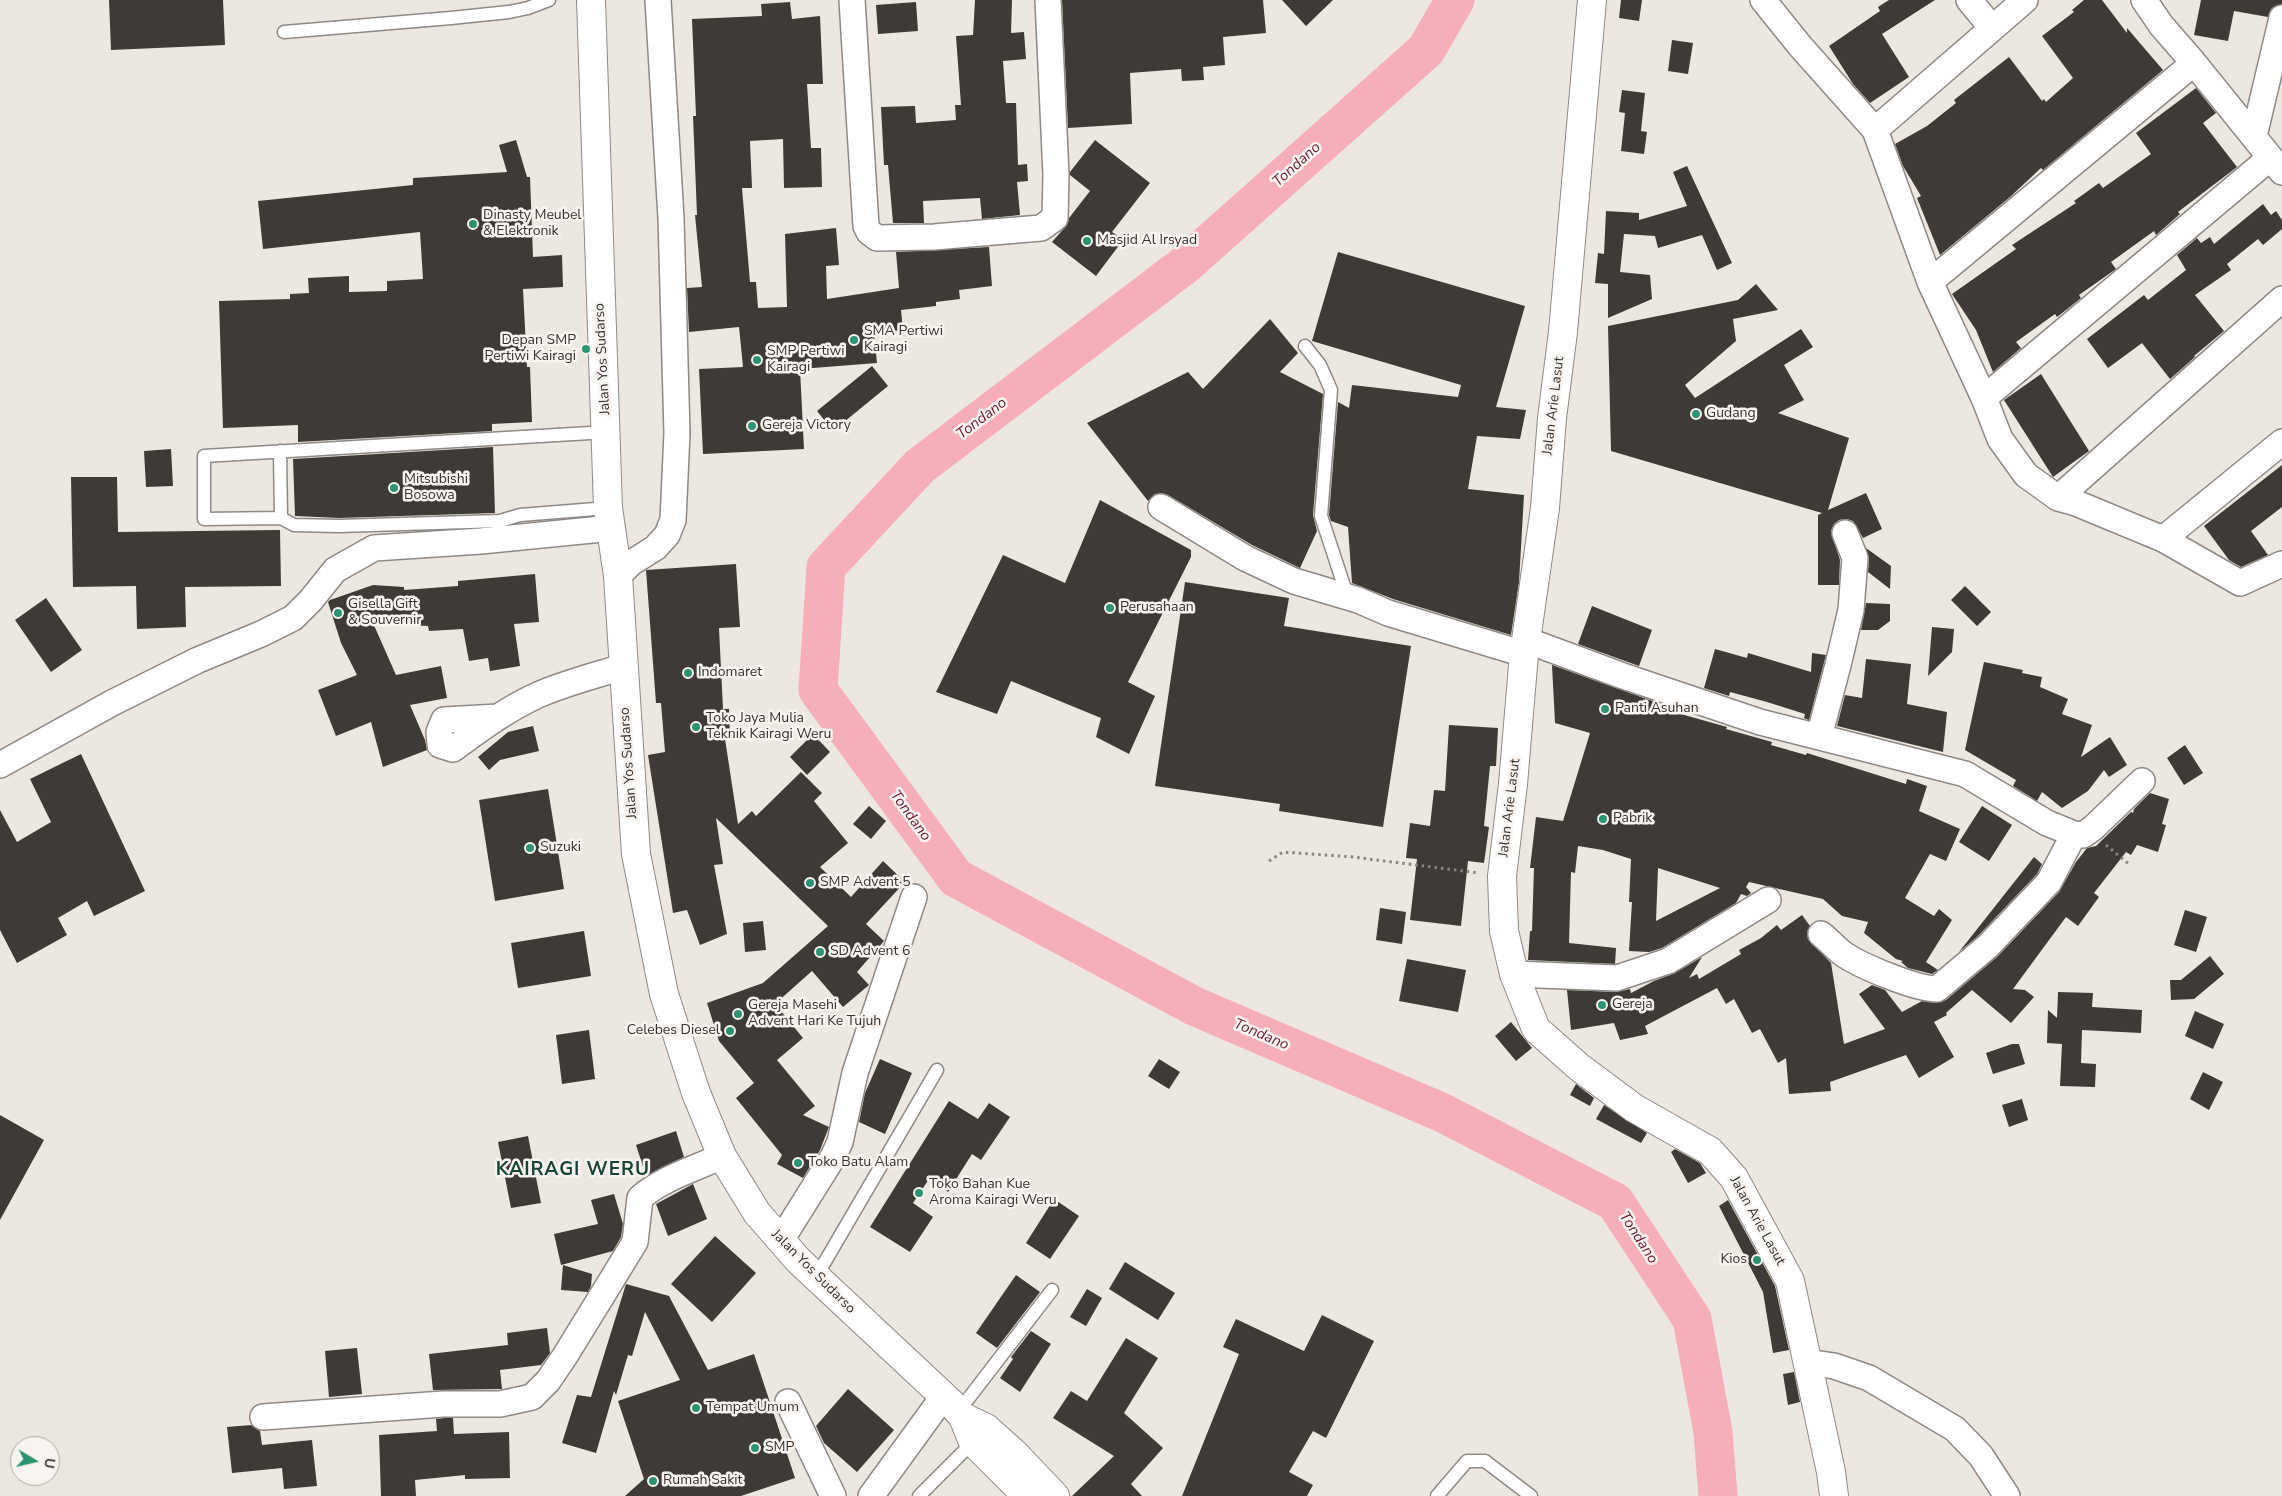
<!DOCTYPE html>
<style>
body{margin:0}
#map{position:relative;width:2282px;height:1496px;overflow:hidden;background:#ede7e2;font-family:"Nunito Sans",sans-serif}
canvas{display:block}
.north{position:absolute;left:10px;top:1436px;width:50px;height:50px;box-sizing:border-box;background:#faf4f0;border:1px solid #aba7a4;border-radius:50%;rotate:99deg;font-size:14px;font-weight:700;line-height:20px;text-align:center;color:#353331}
.north::after{content:'';display:block;margin:auto;width:18px;height:22px;background:#2a9472;clip-path:polygon(50% 0,100% 100%,50% 72%,0 100%)}
</style>
<div id="map">
<canvas width="2282" height="1496"></canvas>
<div class="north">U</div>
</div>
<script>
const g = document.querySelector('canvas').getContext('2d');
g.lineJoin = 'round';
function stroke(path, color, width, dash) { g.strokeStyle = color; g.lineWidth = width; g.lineCap = dash ? 'butt' : 'round'; g.setLineDash(dash || []); g.stroke(path); }
function fillPath(path, color) { g.fillStyle = color; g.fill(path, 'evenodd'); }
function write(font, color, halo, rows, align = 'center') {
  g.font = font + ' "Nunito Sans",sans-serif'; g.lineWidth = 5; g.setLineDash([]); g.textBaseline = 'middle'; g.strokeStyle = halo; g.fillStyle = color; for (const [text, x, y, turn = 0] of rows) {
    g.save(); g.translate(x, y); g.rotate((+turn || 0) * Math.PI / 180); g.textAlign = isNaN(turn) ? turn : align; if (halo) g.strokeText(text, 0, 0); g.fillText(text, 0, 0); g.restore();
  }
}
stroke(new Path2D(`
 M1455,0L1426,50L1186,264L920,466L826,567L818,690L956,878L1194,1006L1443,1113L1615,1202L1692,1319L1713,1432L1718,1496`), '#f6afb9', 39);
fillPath(new Path2D(`
 M109,0H223L225,45L111,50Z
 M975,0H1012L1011,33L1024,32L1026,59L1003,61L1006,103H1016L1018,165L1027,164L1028,181L1017,182L1020,215L982,219L980,198L923,201L924,223H893L888,165H884L881,107L915,106L916,123L956,120L955,105H961L956,36L973,35Z
 M1062,0H1263L1266,33L1223,37L1225,65L1203,67L1204,80L1182,81L1181,69L1130,73L1132,124L1068,128Z
 M1282,0H1333L1306,26Z
 M1621,0H1642L1639,21L1619,18Z
 M1889,0H1935L1882,34L1909,77L1870,103L1853,84L1829,46L1880,11L1878,7Z
 M2084,0H2102L2127,33V28L2163,70L2043,170L2041,168L2010,197L1940,255L1917,198L1921,196L1903,166L1895,144L1927,126L1956,103L1954,100L2009,57L2042,101L2044,99L2046,102L2073,78L2042,36L2074,12L2072,10Z
 M2201,0H2282V4L2272,8L2268,17L2234,11L2228,41L2194,35Z
 M790,2L792,19L820,16L823,84H807L811,148H821L822,187L784,188L783,139L750,141L752,188H742L750,282H756L758,308L787,307L785,234L836,228L839,265L826,266L827,299L899,288L896,252L989,247L992,286L959,290L960,299L936,302V306L901,310L903,330L874,333L877,363L800,369L804,449L703,454L699,369L743,367L739,327L689,332L687,288L702,287L695,215H697L693,116H696L692,19L762,16L761,4Z
 M916,2L918,31L878,34L876,5Z
 M1672,40L1693,43L1688,74L1668,71Z
 M2196,88L2216,113L2203,123L2237,167L2178,212L2180,214L2156,235L2154,231L2111,262L2116,269L2079,295L2081,298L2066,310L2057,317L2055,314L2016,342L2021,348L1993,372L1976,330L1952,294L2016,249L2012,245L2076,203L2074,201L2099,183L2103,188L2151,154L2136,133Z
 M1622,90L1645,93L1641,131L1647,132L1644,154L1621,151L1625,113L1619,112Z
 M516,140L527,177H530L533,257L562,255L563,287L523,289L527,367H530L532,422L492,424V431L298,442V425L223,428L219,301L290,299V294L309,293L308,278L349,276V292L387,291V281L423,279L420,232L263,249L258,201L413,185V178L507,172L499,145Z
 M1095,140L1150,183L1112,232L1123,240L1096,276L1052,242L1067,225L1069,218L1090,191L1070,175V172Z
 M1687,166L1732,263L1717,270L1702,235L1658,248L1655,236L1624,234L1620,272L1650,275L1652,299L1608,318V284L1595,283L1598,253L1604,254L1606,211L1639,213V220L1687,206L1673,172Z
 M2263,204L2271,215L2276,211L2282,220V229L2263,245L2258,239L2227,264L2231,270L2195,295L2224,331L2194,356L2195,357L2170,379L2142,343L2108,368L2087,339L2144,295L2148,300L2186,270L2177,255L2197,238L2201,243L2210,237L2214,244Z
 M1338,252L1525,306L1496,407L1526,410L1520,439L1477,436L1468,489L1524,495L1519,582L1511,635L1393,599L1352,583L1348,527L1331,521L1329,515L1338,402L1349,408L1352,385L1458,397L1461,385L1312,341Z
 M1756,284L1778,310L1733,319L1736,341L1685,385L1695,398L1801,329L1813,347L1784,365L1804,400L1778,413L1849,438L1828,510L1866,493L1882,529L1863,538L1853,521L1847,519L1839,520L1834,524L1831,531L1840,560L1839,585H1818V515L1822,513L1611,451L1608,326L1738,300Z
 M1270,319L1298,353L1280,372L1323,394L1313,515L1317,531L1300,568L1252,545L1168,495L1162,493L1155,494L1148,501L1087,423L1188,372L1203,389Z
 M872,366L888,386L833,431L817,411Z
 M2041,374L2089,451L2053,477L2004,400Z
 M493,447L495,513L339,518L295,516L293,459Z
 M171,449L173,486L146,487L144,451Z
 M2282,465V507L2251,531L2268,555L2241,567L2229,560L2204,526Z
 M71,477H117L118,532L280,530L281,586L185,587L186,627L137,629L136,586L73,587Z
 M1100,500L1191,550V557L1128,682L1155,696L1129,754L1096,737L1101,718L1011,681L997,714L936,692L1003,555L1065,583Z
 M1866,548L1891,566L1890,589L1868,572L1869,559Z
 M736,564L740,627L719,628L723,709H729L730,739H725L738,824L752,811L756,816L801,772L822,793L814,801L848,843L820,867L851,897L883,861L905,882L866,924L884,941L857,972L869,985L843,1007L812,971L775,1004L803,1038L777,1060L815,1106L803,1115L829,1127L820,1150L803,1178L777,1164L782,1155L736,1098L754,1083L719,1041L707,1003L763,983L828,926L716,818L723,864L714,865L727,934L700,945L687,910L673,913L648,755L665,752L661,703H656L646,570Z
 M535,574L539,622L514,624L520,666L490,671L488,658L469,661L463,629L429,631L428,626L373,623L396,675L441,666L447,698L410,705L425,740L427,750L383,767L371,722L336,736L318,690L357,675L341,643L328,602L330,600L373,585L404,587V590L458,586V581Z
 M1185,582L1289,598L1284,626L1411,646L1383,827L1279,811L1280,804L1155,786Z
 M1965,586L1991,612L1977,626L1951,600Z
 M46,598L82,650L51,672L15,620Z
 M1866,603L1890,604V621L1878,630H1861Z
 M1592,606L1652,630L1639,666L1578,644Z
 M1932,627L1954,629L1952,652L1928,676Z
 M1715,649L1747,658L1748,653L1811,672L1812,653L1826,655L1809,720L1804,718L1805,714L1767,702L1730,692L1729,696L1704,688Z
 M1866,659L1911,664L1907,704L1947,712L1943,752L1837,726L1845,695L1862,698Z
 M1984,662L2023,670L2022,673L2042,677L2040,687L2068,699L2062,714L2092,725L2081,757L2110,737L2127,765L2109,777L2104,770L2088,791L2062,808L2042,792L2037,801L2013,786L2016,780L1965,750Z
 M1552,665L1658,703L1656,707L1727,727L1726,729L1772,742L1771,745L1806,755L1807,753L1906,784L1907,779L1927,786L1919,811L1960,829L1946,861L1930,854L1905,898L1934,916L1939,909L1952,920L1926,962L1938,970L1932,974L1908,968L1901,962L1903,961L1896,959L1864,933L1868,922L1842,916L1823,899L1749,882L1746,887L1751,893L1747,896L1741,894L1736,903L1662,948L1649,952L1629,951L1632,902H1629L1631,859L1603,850L1578,846L1575,873L1571,872L1569,943L1616,948L1615,964L1528,960L1530,931H1532L1534,868H1530L1536,817L1563,821L1590,733L1555,723ZM1658,868L1720,888L1656,921Z
 M1449,725L1498,728L1496,766H1490L1484,826L1489,827L1484,863L1468,861L1461,926L1410,920L1417,859L1406,858L1410,823L1430,826L1434,790L1445,791Z
 M533,726L539,751L500,760L489,770L478,757L508,732Z
 M813,734L830,752L807,775L790,757Z
 M2185,745L2203,773L2184,785L2167,758Z
 M81,754L145,891L94,916L87,901L58,918L67,935L17,963L0,930V810L17,842L51,822L30,779Z
 M548,789L564,889L495,901L479,800Z
 M2150,793L2169,799L2162,824L2166,825L2158,852L2137,845L2131,855L2126,852L2094,893L2099,897L2078,926L2066,917L2013,989L2025,990L2034,997L2011,1023L1972,990L1946,1013L1947,1015L1934,1022L1954,1057L1919,1078L1906,1055L1830,1082L1831,1091L1789,1094L1786,1058L1778,1063L1760,1029L1752,1033L1734,999L1726,1004L1717,988L1645,1026L1648,1034L1620,1040L1614,1023L1571,1030L1567,990L1616,992L1630,989L1631,993L1654,981L1675,973L1702,957L1689,978L1697,974L1699,979L1741,954L1739,950L1761,938L1777,925L1781,930L1802,915L1810,926L1807,932L1808,939L1831,963L1844,1044L1885,1029L1859,994L1872,985L1885,990L1902,1012L1922,1001L1936,1003L1946,1000L1998,956L2059,892L2076,862L2087,848L2096,846L2131,812L2133,813L2134,809Z
 M869,806L886,821L871,839L853,824Z
 M1982,806L2012,825L1989,861L1959,842Z
 M2034,857L2042,864L2037,874L1978,936L1959,952Z
 M1380,908L1406,912L1402,944L1376,940Z
 M2185,910L2207,917L2196,952L2174,945Z
 M763,921L766,950L745,952L743,923Z
 M584,931L591,976L518,988L511,943Z
 M2210,956L2224,974L2194,999L2171,1000L2170,980H2181Z
 M1407,959L1466,970L1458,1012L1399,1001Z
 M2058,992L2093,993L2092,1007L2142,1010L2141,1033L2082,1030L2081,1063L2096,1064L2095,1087L2060,1086L2062,1044L2047,1043L2048,1010L2057,1018Z
 M2195,1011L2224,1024L2213,1049L2185,1036Z
 M1511,1022L1532,1048L1516,1061L1495,1036Z
 M589,1030L595,1079L562,1084L556,1035Z
 M2012,1044H2019L2025,1064L1993,1074L1986,1053Z
 M880,1059L912,1073L885,1134L859,1122L865,1093Z
 M1159,1059L1180,1072L1169,1089L1148,1076Z
 M2203,1072L2223,1082L2209,1110L2190,1099Z
 M1576,1084L1594,1098L1590,1106L1570,1095Z
 M2022,1099L2028,1120L2009,1127L2002,1105Z
 M949,1101L978,1119L989,1103L1010,1117L981,1160L972,1154L948,1192L929,1179L913,1203L933,1217L910,1252L870,1227Z
 M1604,1105L1647,1133L1641,1143L1596,1119Z
 M0,1115L44,1140L0,1220Z
 M676,1131L684,1157L646,1176L636,1145Z
 M528,1136L541,1203L511,1208L498,1142Z
 M1675,1149L1700,1163L1706,1173L1688,1183L1671,1152Z
 M693,1184L707,1219L668,1236L656,1204Z
 M614,1194L623,1224L621,1237L613,1251L561,1265L554,1234L598,1224L591,1200Z
 M1054,1199L1079,1216L1050,1259L1026,1243Z
 M1728,1200L1775,1286L1789,1350L1773,1353L1763,1292L1719,1206Z
 M715,1236L756,1273L712,1322L671,1284Z
 M1125,1262L1175,1293L1158,1320L1109,1289Z
 M563,1265L592,1274L591,1286L588,1292L561,1290Z
 M1016,1275L1040,1292L997,1348L976,1333Z
 M626,1284L669,1296L708,1370L754,1354L795,1478L741,1496H625L644,1479L618,1401L680,1380L645,1312L632,1356L628,1355L616,1395L614,1391L596,1453L562,1443L577,1395L591,1397Z
 M1087,1289L1102,1298L1086,1326L1070,1317Z
 M1322,1315L1374,1341L1326,1438L1313,1431L1289,1472L1313,1485L1307,1496H1182L1239,1354L1223,1347L1236,1319L1304,1351Z
 M547,1328L550,1353L541,1365L500,1370L502,1389L433,1390L429,1354L508,1345L507,1333Z
 M1031,1331L1051,1344L1020,1392L1000,1378L1013,1359L1011,1357Z
 M1126,1338L1158,1358L1124,1413L1163,1448L1131,1484L1142,1496H1072L1114,1456L1053,1418L1071,1391L1087,1401Z
 M357,1348L362,1394L329,1397L325,1351Z
 M1794,1372L1800,1402L1788,1405L1783,1374Z
 M848,1389L894,1430L857,1472L824,1443L816,1426Z
 M444,1418H453L454,1434L509,1432L510,1478L465,1479V1475L415,1480L416,1496H381L379,1435L437,1431L436,1419Z
 M251,1425L260,1431L262,1445L312,1440L317,1486L284,1489L282,1468L232,1473L227,1427Z`), '#3e3b36');
const service = new Path2D(`
 M284,32L451,18L509,12L528,8L549,0
 M1305,346L1320,365L1331,390L1321,516L1348,598
 M280,451L281,518L204,519V456L607,432
 M281,518L294,525L339,526L500,521L520,515L608,508
 M816,1277L937,1070
 M958,1412L1052,1290
 M919,1496L973,1442
 M1437,1496L1467,1461H1485L1531,1496`);
const minor = new Path2D(`
 M852,0L866,226L869,232L877,238L934,237L1041,228L1055,218L1056,175L1048,0
 M1763,0L1801,47L1875,130L1930,282L1984,398L2000,439L2026,475L2058,498L2076,503L2163,539L2240,583L2282,564
 M1969,0L1992,28
 M2144,0L2161,25L2194,63L2282,172
 M1875,130L2025,0
 M2254,136L2282,18
 M1930,282L2194,63
 M1984,398L2270,158
 M2058,498L2282,299
 M1161,507L1245,558L1294,581L1358,600L1388,613L1524,654
 M2163,539L2282,442
 M618,576L631,563L655,548L667,535L673,520L677,433L671,218L658,0
 M1526,640L1623,676L1760,722L1965,774L2047,823L2074,834L2083,835L2093,828L2142,781
 M498,717L444,720L439,732L440,745L453,749C480,729 507,709 538,695C565,683 594,676 622,667
 M1819,737L1838,665L1851,610L1855,558L1845,533
 M0,765L112,703L198,660L261,634L293,618L311,600L335,570L374,548L481,541L612,528
 M1821,934C1828,940 1835,947 1842,953C1860,966 1916,989 1937,989L1988,946L2049,882L2074,834
 M1514,974L1617,978L1668,961L1768,900
 M781,1240L833,1157L840,1142L855,1073L914,897
 M1807,1362L1834,1366L1869,1378L1955,1429L1981,1456L2007,1496
 M788,1402L833,1496
 M263,1417L443,1404H500L532,1397L548,1381L565,1356L635,1242L640,1198C662,1178 695,1169 722,1156
 M871,1496L943,1397`);
const secondary = new Path2D(`
 M1592,0L1563,332L1552,418L1545,508L1524,654L1513,784L1502,876L1504,931L1514,974L1536,1029L1579,1067L1634,1108L1710,1151L1734,1178L1790,1281L1831,1472L1834,1496`);
const trunk = new Path2D(`
 M591,0L608,508L618,576L636,854L664,994L696,1093L722,1156L757,1213L798,1260L951,1403L963,1417L973,1442L1027,1496
 M963,1417L986,1428L1015,1454L1055,1496`);
stroke(service, '#8f8985', 15);
stroke(minor, '#8f8985', 28);
stroke(secondary, '#8f8985', 30);
stroke(trunk, '#8f8985', 30);
stroke(new Path2D(`
 M2106,845L2130,865
 M1269,861L1283,852L1353,857L1479,873`), '#888481', 3, [2.5, 4]);
stroke(service, '#fff', 12);
stroke(minor, '#fff', 25);
stroke(secondary, '#fff', 28);
stroke(trunk, '#fff', 28);
for (const [x, y, r, color] of [
 [473,224,5,"#2a9472"],
 [1087,241,5,"#2a9472"],
 [854,340,5,"#2a9472"],
 [586,349,5,"#2a9472"],
 [757,360,5,"#2a9472"],
 [1696,414,5,"#2a9472"],
 [752,426,5,"#2a9472"],
 [394,488,5,"#2a9472"],
 [1110,608,5,"#2a9472"],
 [338,613,5,"#2a9472"],
 [688,673,5,"#2a9472"],
 [1605,709,5,"#2a9472"],
 [696,727,5,"#2a9472"],
 [1603,819,5,"#2a9472"],
 [530,848,5,"#2a9472"],
 [810,883,5,"#2a9472"],
 [820,952,5,"#2a9472"],
 [1602,1005,5,"#2a9472"],
 [738,1014,5,"#2a9472"],
 [730,1031,5,"#2a9472"],
 [798,1163,5,"#2a9472"],
 [919,1193,5,"#2a9472"],
 [1757,1260,5,"#2a9472"],
 [696,1408,5,"#2a9472"],
 [755,1448,5,"#2a9472"],
 [653,1481,5,"#2a9472"]
]) { const dot = new Path2D(); dot.arc(x, y, r, 0, 2 * Math.PI); g.fillStyle = color; g.fill(dot); stroke(dot, '#faf4f0', 2); }
write('14px', '#353331', '#faf4f0', [
 ["Dinasty Meubel",483,216],
 ["& Elektronik",483,232],
 ["Masjid Al Irsyad",1097,241],
 ["SMA Pertiwi",864,332],
 ["Kairagi",864,348],
 ["Depan SMP",576,341,"right"],
 ["Pertiwi Kairagi",576,357,"right"],
 ["SMP Pertiwi",767,352],
 ["Kairagi",767,368],
 ["Gudang",1706,414],
 ["Gereja Victory",762,426],
 ["Mitsubishi",404,480],
 ["Bosowa",404,496],
 ["Gisella Gift",348,605],
 ["& Souvernir",348,621],
 ["Perusahaan",1120,608],
 ["Indomaret",698,673],
 ["Panti Asuhan",1615,709],
 ["Toko Jaya Mulia",706,719],
 ["Teknik Kairagi Weru",706,735],
 ["Pabrik",1613,819],
 ["Suzuki",540,848],
 ["SMP Advent 5",820,883],
 ["SD Advent 6",830,952],
 ["Gereja",1612,1005],
 ["Gereja Masehi",748,1006],
 ["Advent Hari Ke Tujuh",748,1022],
 ["Celebes Diesel",720,1031,"right"],
 ["Toko Batu Alam",808,1163],
 ["Toko Bahan Kue",929,1185],
 ["Aroma Kairagi Weru",929,1201],
 ["Kios",1747,1260,"right"],
 ["Tempat Umum",706,1408],
 ["SMP",765,1448],
 ["Rumah Sakit",663,1481]
], 'left');
write('14px', '#353331', '#faf4f0', [
 ["Jalan Yos Sudarso",603,359,-93],
 ["Jalan Arie Lasut",1554,406,-83],
 ["Jalan Yos Sudarso",629,763,-94],
 ["Jalan Arie Lasut",1510,808,-83],
 ["Jalan Arie Lasut",1757,1221,61],
 ["Jalan Yos Sudarso",813,1272,45]
]);
write('italic 15px', '#6b1a2f', '#faf4f0', [
 ["Tondano",1297,165,-42],
 ["Tondano",982,419,-37],
 ["Tondano",910,816,54],
 ["Tondano",1261,1035,23],
 ["Tondano",1638,1238,57]
]);
g.letterSpacing = '1px';
write('bold 19px', '#164736', '#faf4f0', [
 ["KAIRAGI WERU",573,1170]
]);
g.letterSpacing = '0px';
</script>
